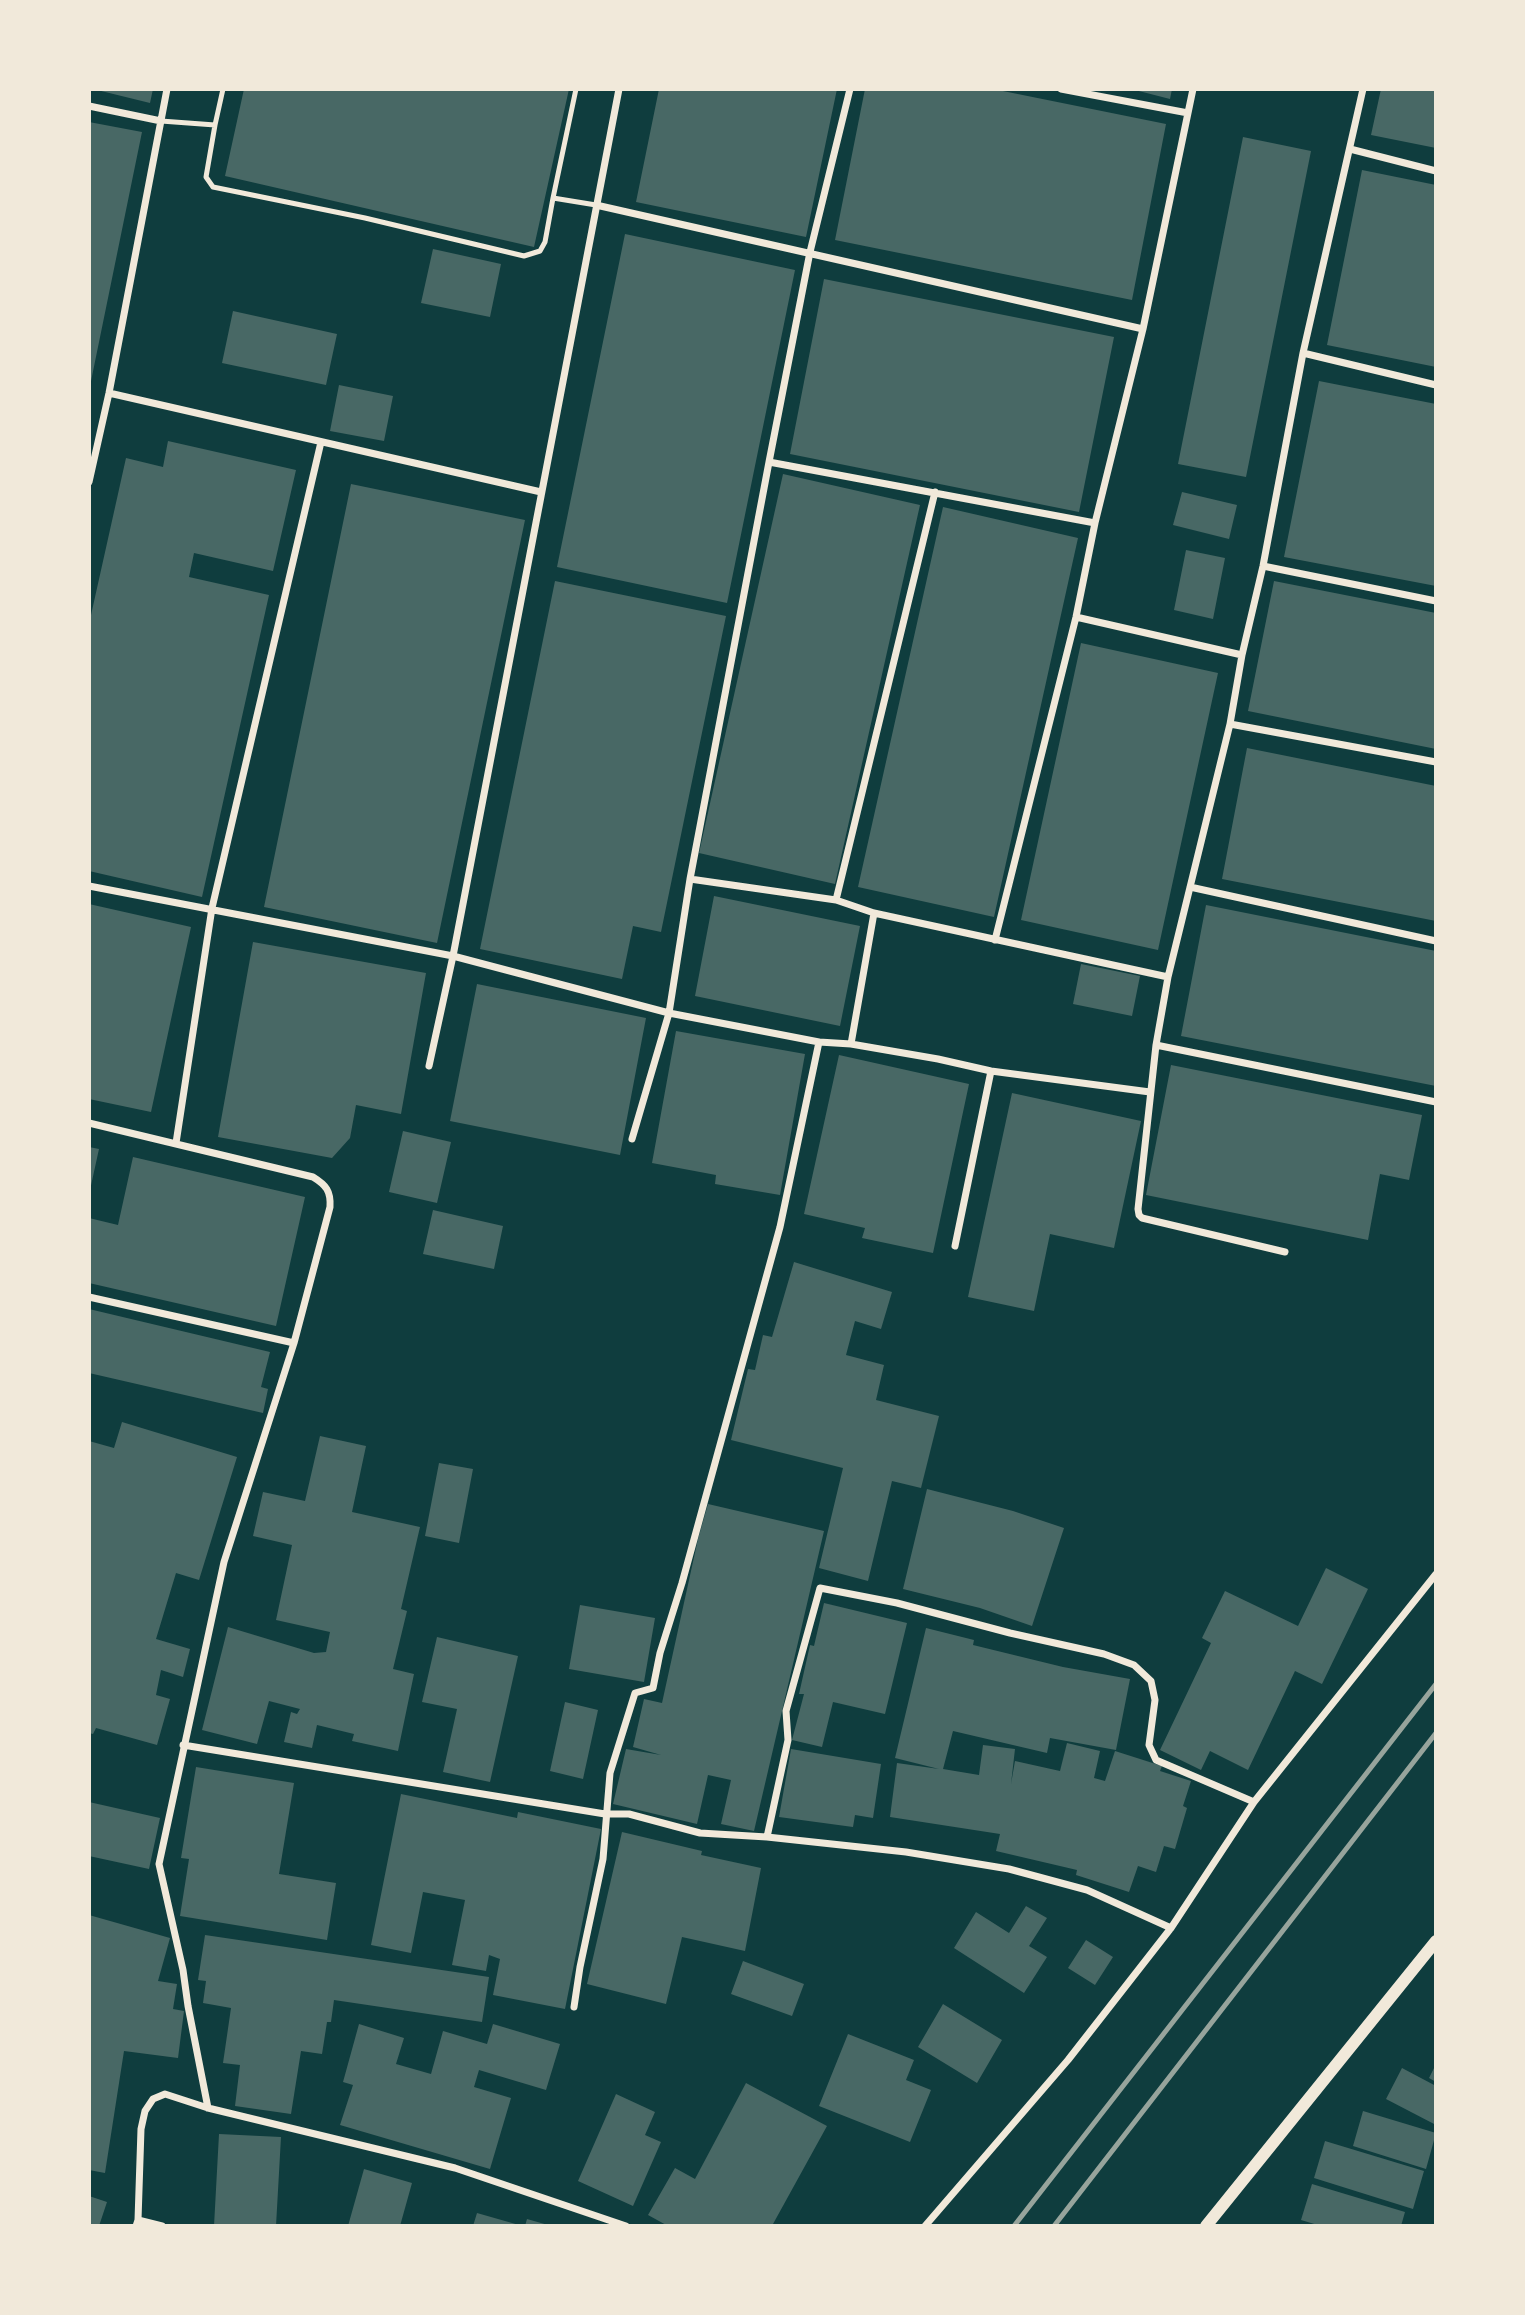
<!DOCTYPE html>
<style>
body{margin:0}
#map{position:relative;width:1525px;height:2315px;overflow:hidden;background:#0f3d3e;font-family:"Titillium Web",sans-serif}
canvas{display:block}
.frame{position:absolute;inset:0;border:91px solid #f1e9da;pointer-events:none}
</style>
<div id="map">
<canvas width="1525" height="2315"></canvas>
<div class="frame"></div>
</div>
<script>
const g = document.querySelector('canvas').getContext('2d');
g.lineJoin = 'round';
function fillPath(path, color) { g.fillStyle = color; g.fill(path, 'evenodd'); }
function stroke(path, color, width, dash) { g.strokeStyle = color; g.lineWidth = width; g.lineCap = dash ? 'butt' : 'round'; g.setLineDash(dash || []); g.stroke(path); }
fillPath(new Path2D(`
 M93,89H153L150,103Z
 M244,89H569L534,247L225,176Z
 M659,89H837L806,237L636,202Z
 M865,89H993L1166,124L1132,300L835,240Z
 M1131,89H1172L1170,99Z
 M1381,89H1436V148L1371,135Z
 M89,122L142,132L90,386H89Z
 M1243,137L1311,151L1246,477L1178,464Z
 M1362,170L1436,185V367L1327,345Z
 M625,234L795,270L727,603L557,567Z
 M433,249L501,264L490,317L421,303Z
 M824,279L1114,337L1079,512L790,454Z
 M233,311L337,334L326,385L222,363Z
 M1319,381L1436,404V586L1284,557Z
 M339,385L393,396L384,441L330,431Z
 M168,441L296,470L273,571L194,553L189,577L269,595L202,897L89,871V624L126,458L163,467Z
 M783,474L920,505L835,884L699,853Z
 M351,484L525,520L437,943L264,907Z
 M1182,492L1237,505L1229,539L1173,525Z
 M943,507L1078,538L994,917L858,887Z
 M1186,550L1225,558L1213,619L1174,610Z
 M555,581L726,616L661,932L633,926L622,979L480,949Z
 M1274,581L1436,613V749L1248,711Z
 M1081,643L1218,673L1158,950L1021,920Z
 M1247,748L1436,786V921L1222,879Z
 M714,896L860,926L840,1026L695,996Z
 M89,904L191,927L151,1112L89,1099Z
 M1206,905L1436,951V1086L1181,1036Z
 M253,942L426,973L401,1114L356,1105L350,1138L332,1158L218,1137Z
 M1081,964L1140,976L1132,1016L1073,1004Z
 M477,984L646,1018L620,1155L450,1121Z
 M676,1031L805,1054L780,1195L715,1184L716,1175L652,1163Z
 M839,1055L969,1084L933,1253L862,1238L865,1228L804,1214Z
 M1171,1065L1422,1115L1409,1180L1380,1174L1368,1240L1146,1195Z
 M1012,1093L1141,1121L1114,1248L1050,1234L1034,1311L968,1297Z
 M403,1131L451,1142L437,1203L389,1192Z
 M89,1147L99,1149L90,1190H89Z
 M133,1157L305,1197L276,1326L89,1283V1218L118,1225Z
 M433,1210L503,1226L494,1269L423,1254Z
 M794,1262L892,1292L881,1329L855,1321L846,1355L884,1365L876,1400L939,1416L921,1488L892,1481L868,1581L819,1568L843,1468L731,1440L748,1369L755,1370L763,1335L772,1337Z
 M89,1309L270,1352L261,1387L268,1389L263,1413L89,1373Z
 M122,1422L237,1457L199,1580L176,1573L156,1639L190,1649L183,1677L161,1670L156,1695L170,1699L157,1745L96,1728L93,1734L89,1733V1441L114,1448Z
 M320,1436L366,1446L352,1512L420,1527L401,1609L407,1611L393,1669L414,1674L398,1751L352,1741L354,1734L317,1725L312,1748L284,1742L291,1712L297,1714L300,1709L269,1701L257,1744L202,1730L228,1627L314,1653L326,1652L330,1632L276,1620L292,1545L253,1536L263,1492L305,1501Z
 M439,1463L473,1469L459,1543L425,1536Z
 M927,1489L1013,1511L1064,1528L1032,1626L980,1608L903,1589Z
 M708,1504L824,1531L754,1831L721,1824L731,1780L708,1775L697,1824L613,1804L626,1749L661,1755L633,1747L644,1699L662,1703L698,1539Z
 M1326,1568L1368,1589L1322,1684L1295,1671L1248,1770L1210,1751L1201,1770L1160,1750L1211,1643L1202,1638L1225,1591L1298,1626Z
 M824,1603L907,1623L885,1714L833,1702L822,1747L792,1740L804,1694H799L810,1645L814,1646Z
 M580,1605L655,1618L644,1682L569,1669Z
 M926,1628L974,1640L973,1645L1063,1667L1130,1679L1116,1750L1050,1738L1047,1753L953,1731L943,1769L979,1775L983,1745L1015,1749L1011,1784L1015,1761L1060,1771L1067,1743L1100,1751L1094,1778L1105,1781L1115,1751L1162,1766L1160,1771L1191,1781L1183,1806L1187,1808L1175,1849L1164,1846L1156,1872L1138,1866L1129,1892L1076,1875L1077,1870L996,1851L1000,1834L890,1817L897,1763L939,1769L895,1758Z
 M437,1637L518,1656L490,1782L443,1772L457,1709L422,1702Z
 M565,1702L598,1710L583,1779L550,1771Z
 M791,1749L881,1764L873,1818L855,1815L853,1827L779,1817Z
 M196,1767L294,1783L279,1874L336,1883L327,1940L180,1916L189,1859L181,1858Z
 M401,1794L517,1818L518,1812L601,1829L565,2009L493,1995L500,1959L489,1955L486,1971L452,1965L465,1900L423,1892L411,1953L371,1945Z
 M89,1802L160,1818L149,1869L89,1856Z
 M622,1832L702,1851L701,1855L761,1868L745,1951L682,1937L666,2004L587,1984Z
 M1026,1906L1047,1918L1029,1946L1047,1957L1024,1993L954,1948L976,1912L1009,1933Z
 M89,1915L170,1938L158,1981L177,1984L173,2009L184,2011L178,2058L124,2051L105,2173L89,2170Z
 M205,1935L489,1977L482,2022L334,2000L331,2022H327L322,2054L301,2051L291,2114L235,2106L240,2065L223,2063L231,2008L203,2003L206,1981L198,1980Z
 M1086,1940L1113,1957L1095,1985L1068,1968Z
 M743,1961L804,1984L792,2016L731,1994Z
 M943,2004L1002,2040L977,2083L918,2047Z
 M359,2024L404,2038L396,2064L431,2074L443,2031L487,2044L493,2024L560,2044L546,2090L479,2070L474,2087L511,2098L490,2169L340,2125L353,2085L343,2082Z
 M848,2034L914,2060L906,2080L931,2090L910,2142L819,2106Z
 M1436,2064V2082L1429,2078Z
 M1402,2068L1436,2086V2125L1386,2099Z
 M746,2083L827,2126L773,2224L776,2226H668L648,2215L675,2168L695,2179Z
 M616,2094L655,2112L645,2135L661,2142L633,2206L578,2181Z
 M1363,2111L1436,2133L1426,2169L1353,2146Z
 M219,2134L281,2137L276,2226H214Z
 M1325,2141L1424,2171L1413,2209L1314,2178Z
 M364,2169L412,2183L400,2226H348Z
 M1312,2184L1405,2212L1401,2226H1321L1301,2220Z
 M89,2196L107,2202L99,2226H89Z
 M477,2213L519,2225V2226H473Z
 M527,2219L548,2225V2226H525Z`), '#486865');
stroke(new Path2D(`
 M576,89L553,198L596,205
 M161,121L215,125L223,89
 M215,125L206,177L213,187L365,218L524,256L540,251L545,242L553,198`), '#f1e9da', 5);
stroke(new Path2D(`
 M1061,89L1188,113
 M89,106L161,121
 M1350,149L1436,171
 M596,205L1143,329
 M1303,353L1436,385
 M109,393L541,492
 M769,462L1095,523
 M89,482L109,393L167,89
 M1263,566L1436,601
 M1076,617L1242,655
 M1230,724L1436,762
 M690,879L836,900L874,913L1168,977
 M89,886L453,956L669,1013L819,1042L851,1044L938,1059L991,1071L1150,1092
 M1190,887L1436,941
 M836,900L935,492
 M995,940L1076,617L1095,523L1143,329L1193,89
 M851,1044L874,913
 M1156,1045L1436,1102
 M429,1066L453,956L619,89
 M89,1123L313,1177C326,1185 331,1191 330,1207L294,1343L224,1562L159,1864L183,1970L188,2006L208,2108
 M632,1139L669,1013L690,879L769,462L810,252L850,89
 M176,1143L212,908L321,442
 M955,1246L991,1071
 M1285,1252L1142,1218L1139,1215L1138,1209L1156,1045L1168,977L1230,724L1242,655L1263,566L1303,353L1363,89
 M89,1297L294,1343
 M183,1745L605,1814H629L700,1833L767,1837L906,1852L1009,1869L1087,1890L1171,1928
 M767,1837L788,1740L786,1711L820,1588L897,1603L1010,1633L1104,1654L1134,1665L1151,1681L1155,1700L1149,1745L1156,1760L1254,1802
 M574,2007L580,1967L603,1859L610,1773L635,1693L653,1688L660,1653L682,1583L780,1227L819,1042
 M138,2220L162,2226
 M136,2226L138,2220L141,2129L145,2111L153,2099L165,2094L208,2108L455,2168L626,2226
 M925,2226L1068,2060L1171,1928L1254,1802L1436,1574`), '#f1e9da', 7);
stroke(new Path2D(`
 M1206,2226L1436,1941`), '#f1e9da', 12);
stroke(new Path2D(`
 M1014,2226L1436,1684
 M1054,2226L1436,1733`), '#97a49c', 5);
</script>
